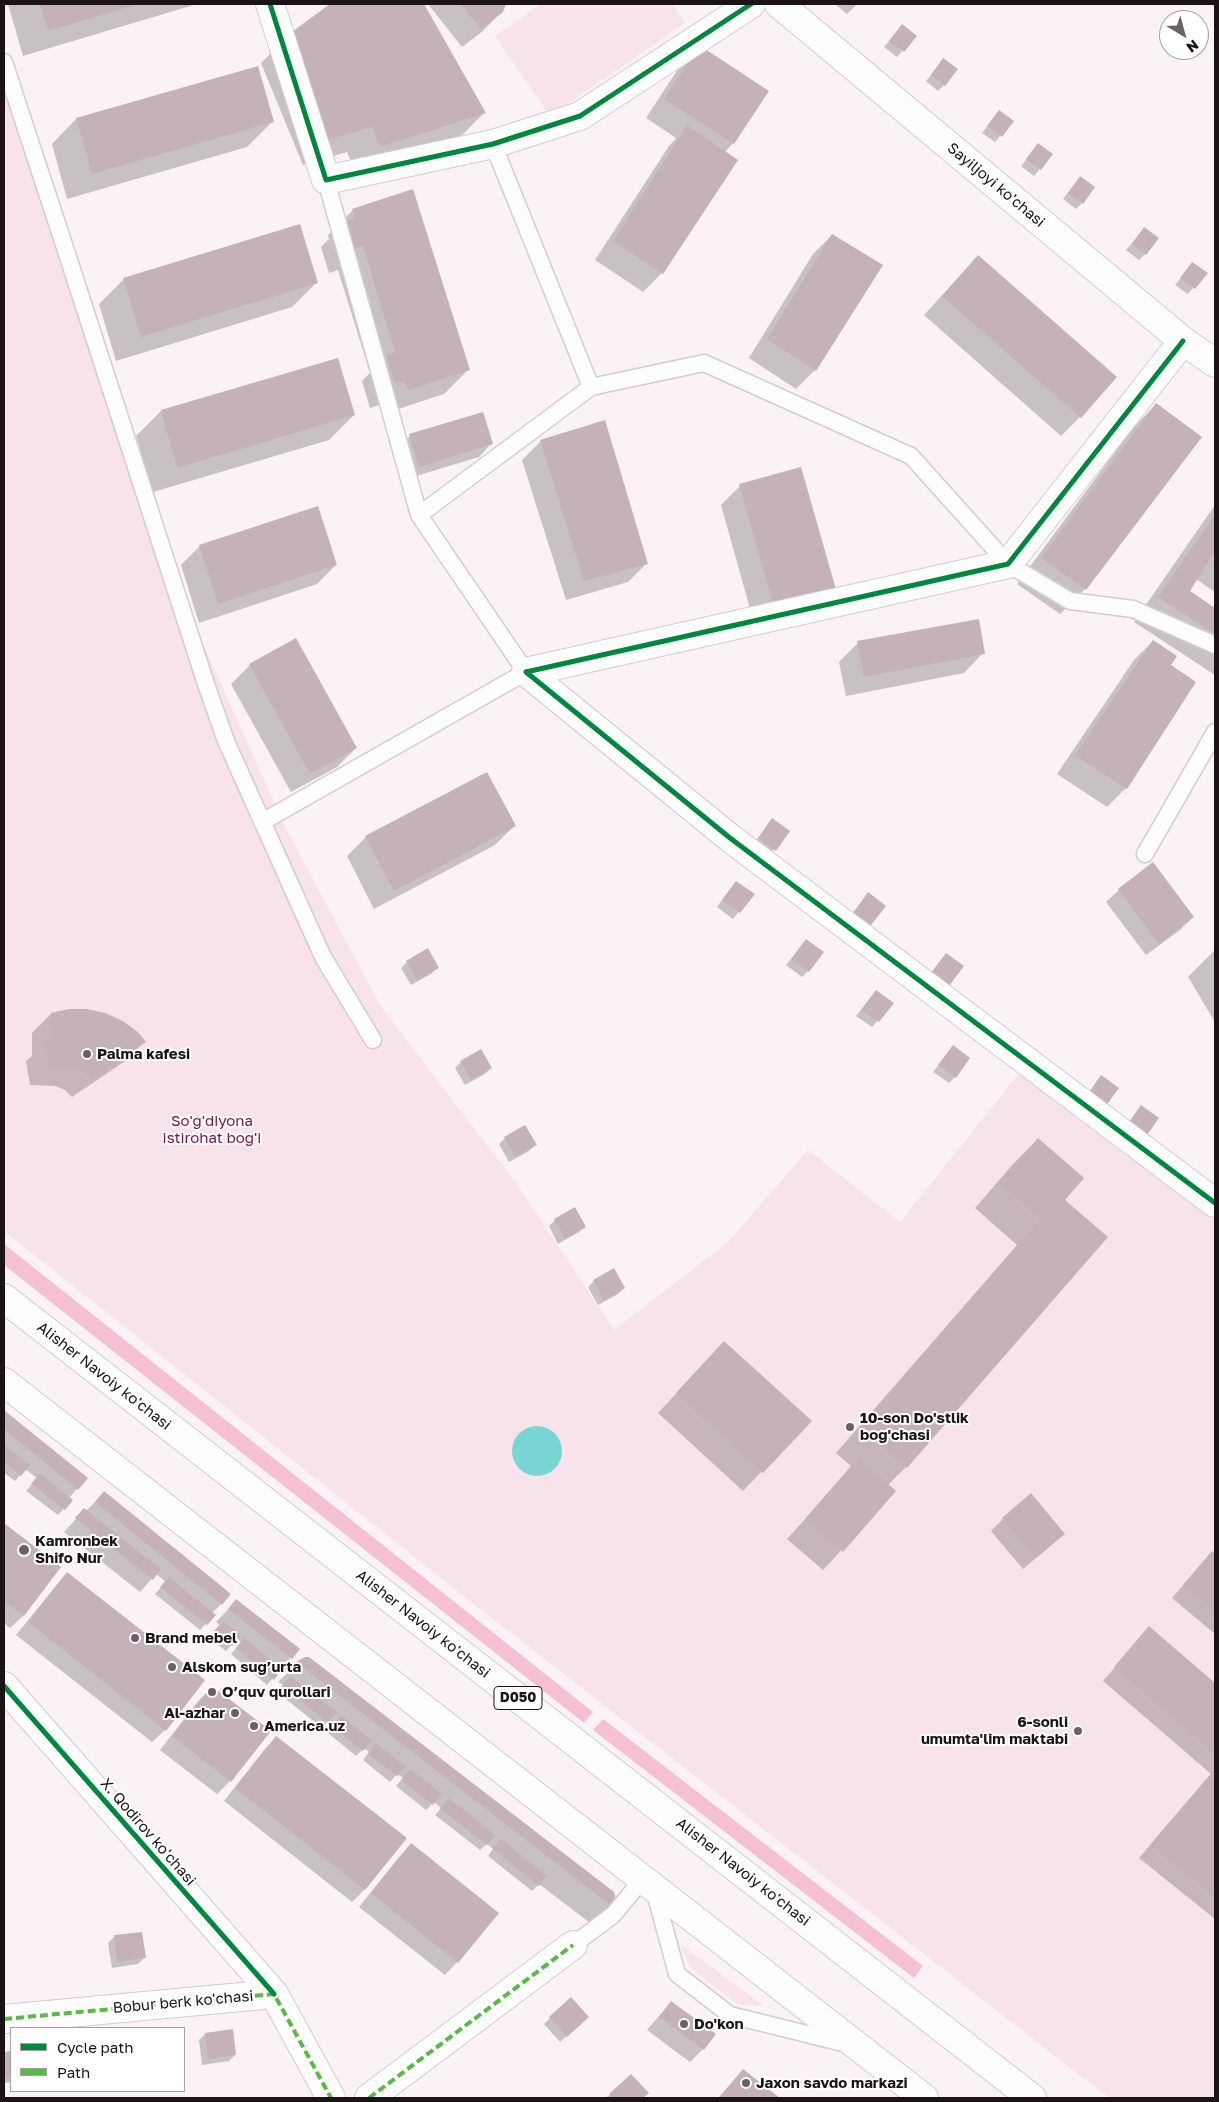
<!DOCTYPE html>
<meta charset="utf-8">
<style>
body{margin:0}
#map{position:relative;width:1219px;height:2102px;overflow:hidden;background:#faf2f4;font-family:"Golos Text",sans-serif}
canvas{display:block}
.frame{position:absolute;inset:0;border:5px solid #1c1316;pointer-events:none}
.legend{position:absolute;left:10px;top:2027px;width:175px;height:65px;box-sizing:border-box;background:#fff;border:1px solid #a4a1a2;margin:0;padding:6px 9px;list-style:none;font-size:15px;color:#1c1316}
.legend li{display:flex;align-items:center;gap:10px;height:25px}
.legend b{width:25px;border:1px solid #a4a1a2}
.north{position:absolute;left:1159px;top:10px;width:50px;height:50px;box-sizing:border-box;background:#fff;border:1px solid #a4a1a2;border-radius:50%;rotate:143deg;font-size:14px;font-weight:700;line-height:20px;text-align:center;color:#1c1316}
.north::after{content:'';display:block;margin:auto;width:18px;height:22px;background:#6a6164;clip-path:polygon(50% 0,100% 100%,50% 72%,0 100%)}
</style>
<div id="map">
<canvas width="1219" height="2102"></canvas>
<div class="frame"></div>
<ul class="legend">
<li><b style="height:6px;background:#00873e"></b>Cycle path</li>
<li><b style="height:6px;background:#58b947"></b>Path</li>
</ul>
<div class="north">N</div>
</div>
<script>
const g = document.querySelector('canvas').getContext('2d');
g.lineJoin = 'round';
function fillPath(path, color) { g.fillStyle = color; g.fill(path, 'evenodd'); }
function stroke(path, color, width, dash) { g.strokeStyle = color; g.lineWidth = width; g.lineCap = dash ? 'butt' : 'round'; g.setLineDash(dash || []); g.stroke(path); }
function write(font, color, halo, rows, align = 'center') {
  g.font = font + ' "Golos Text",sans-serif'; g.lineWidth = 4; g.setLineDash([]); g.textBaseline = 'middle'; g.strokeStyle = halo; g.fillStyle = color; for (const [text, x, y, turn = 0] of rows) {
    g.save(); g.translate(x, y); g.rotate((+turn || 0) * Math.PI / 180); g.textAlign = isNaN(turn) ? turn : align; if (halo) g.strokeText(text, 0, 0); g.fillText(text, 0, 0); g.restore();
  }
}
fillPath(new Path2D(`
 M1025,1066L1215,1212V2070L614,1330L728,1242L808,1150L900,1222Z`), '#f7e4e9');
fillPath(new Path2D(`
 M541,4H672L685,23L550,116L495,36Z
 M4,65L22,110L199,635L287,831L381,1007L513,1179L614,1330L1215,2070V2098H1109L461,1594L4,1231Z
 M1210,1231L1215,1235V1491L1143,1576L1012,1464Z
 M679,1943L764,2006L737,2004L691,1968Z`), '#f9e3ea');
fillPath(new Path2D(`
 M4,1244L593,1712L584,1723L4,1265Z
 M603,1719L923,1966L914,1978L593,1730Z`), '#f6c0d4');
fillPath(new Path2D(`
 M512 1451a25 25 0 1 1 50 0a25 25 0 1 1-50 0Z`), '#78d5d4');
fillPath(new Path2D(`
 M8,4H197L23,56Z
 M332,4H423L484,113L459,138L355,171L347,152L303,165L261,63L286,38Z
 M428,4H504L502,11L483,31L462,47Z
 M835,4H857L847,14Z
 M902,26L915,36L897,57L884,47Z
 M699,47L733,143L725,152L736,160L662,273L643,292L595,260L669,146L676,138L646,118L680,66Z
 M943,60L944,85L938,91L926,81Z
 M999,111L1012,121L995,142L982,133Z
 M76,119L272,122L247,147L67,199L52,144Z
 M1039,144L1052,154L1034,176L1021,166Z
 M1080,177L1082,203L1076,209L1063,199Z
 M353,210L469,369L444,394L383,414L379,405L370,408L362,381L370,373L338,270L329,273L321,247L329,239L328,235Z
 M1144,229L1145,254L1139,260L1126,250Z
 M832,235L815,370L796,389L749,358L813,254Z
 M978,256L1080,417L1061,436L924,315Z
 M1193,263L1206,273L1188,294L1175,285Z
 M124,279L317,282L292,307L116,361L99,304Z
 M337,359L354,415L329,440L153,492L136,436L161,411Z
 M1156,404L1201,437L1085,589L1060,614L1017,584L1132,429Z
 M410,436L491,444L479,457L406,479L397,448Z
 M541,441L647,563L628,582L566,600L522,460Z
 M740,486L836,593L756,630L721,505Z
 M1215,505V592L1196,579L1188,591L1215,609V675L1134,622Z
 M200,546L336,565L317,584L199,623L181,565Z
 M1153,641L1169,665L1195,683L1126,788L1107,807L1057,774L1134,660Z
 M858,643L983,653L964,673L846,696L839,662Z
 M250,665L356,748L337,767L291,792L231,684Z
 M514,826L495,845L374,909L347,856L366,837Z
 M767,826L788,831L769,856L753,845Z
 M731,888L753,894L733,919L717,907Z
 M1119,890L1193,917L1180,930L1146,955L1106,902Z
 M868,894L870,924L864,930L848,919Z
 M806,941L808,971L802,977L786,965Z
 M1215,950V1022L1188,977Z
 M407,962L437,968L431,974L411,985L401,968Z
 M876,991L892,1003L872,1027L856,1016Z
 M51,1014L144,1042L125,1061L72,1097L65,1090L55,1086L30,1085L26,1061L32,1056V1033Z
 M953,1047L955,1077L949,1083L933,1072Z
 M461,1062L491,1068L485,1074L465,1085L455,1068Z
 M505,1138L535,1145L529,1151L509,1162L499,1144Z
 M1038,1139L1063,1200L1106,1237L906,1467L888,1485L895,1492L823,1570L787,1539L852,1467L836,1453L1017,1245L975,1208L1013,1164Z
 M555,1220L585,1226L579,1232L558,1244L549,1226Z
 M614,1270L624,1288L618,1294L598,1305L588,1287L594,1281Z
 M724,1342L810,1421L743,1491L658,1413Z
 M4,1413L86,1478L69,1498L72,1500L58,1515L26,1491L37,1478L25,1469L15,1481L4,1473Z
 M104,1493L221,1604L212,1613L214,1615L200,1630L155,1594L166,1582L156,1574L140,1592L64,1532L84,1510L86,1511Z
 M1003,1519L1064,1534L1023,1569L991,1531Z
 M4,1525L59,1568L23,1616L10,1628L4,1623Z
 M1212,1552L1215,1555V1634L1172,1598Z
 M67,1574L165,1730L152,1742L16,1635L55,1587Z
 M236,1601L298,1649L267,1685L231,1654L241,1642L237,1639L226,1651L209,1638L220,1625L216,1622Z
 M1149,1628L1215,1685V1919L1139,1858L1211,1774L1103,1681Z
 M301,1660L615,1900L594,1926L539,1884L532,1891L488,1856L493,1849L487,1844L480,1850L435,1815L441,1808L434,1802L426,1810L396,1786L403,1778L397,1774L390,1782L363,1760L369,1752L364,1748L356,1756L328,1733L334,1725L328,1721L322,1728L277,1692L283,1685L278,1682Z
 M212,1687L269,1732L230,1781L217,1794L160,1750L199,1700Z
 M276,1738L365,1889L352,1902L224,1801L264,1750Z
 M411,1844L457,1962L445,1975L359,1907L399,1857Z
 M114,1937L144,1958L138,1964L112,1968L108,1943Z
 M671,2002L703,2049L690,2062L647,2030Z
 M550,2018L581,2023L560,2042L544,2024Z
 M205,2034L235,2055L229,2061L202,2065L199,2040Z
 M11,2052V2082L4,2083V2053Z
 M743,2070L778,2098H718Z
 M631,2075L647,2093L642,2098H606Z`), '#0003');
fillPath(new Path2D(`
 M40,4H139L48,31Z
 M330,4H424L486,113L380,147L372,127L328,140L285,37Z
 M461,4H506L503,12L481,29Z
 M902,24L917,36L904,52L889,41Z
 M699,45L769,91L734,144L664,99Z
 M943,58L958,69L945,86L931,75Z
 M258,66L274,122L92,174L76,118Z
 M999,110L1014,121L1002,137L987,126Z
 M687,125L738,160L663,274L613,241Z
 M1038,143L1053,154L1041,170L1026,159Z
 M1080,176L1095,187L1083,204L1068,193Z
 M413,189L470,370L408,390L404,381L395,384L386,355L395,352L363,246L354,249L346,221L355,218L352,209Z
 M300,224L318,283L141,337L123,278Z
 M1144,227L1159,238L1146,255L1132,244Z
 M832,234L883,265L816,371L767,339Z
 M978,255L1117,377L1081,418L942,296Z
 M1192,262L1208,273L1195,289L1180,278Z
 M338,358L355,415L177,468L161,410Z
 M1156,403L1202,437L1086,590L1041,558Z
 M483,412L493,444L419,467L409,434Z
 M605,420L648,564L584,581L540,440Z
 M801,467L837,593L775,611L739,484Z
 M318,506L337,565L218,604L199,545Z
 M1215,514V551L1190,591L1215,608V634L1158,597Z
 M979,619L985,654L864,677L857,641Z
 M296,638L357,748L310,774L249,664Z
 M1153,640L1177,656L1171,665L1196,682L1127,789L1075,755Z
 M487,772L516,826L394,891L365,836Z
 M772,818L790,831L776,851L758,838Z
 M1153,862L1194,917L1159,944L1118,889Z
 M736,881L755,894L740,913L722,900Z
 M868,892L886,906L871,925L854,912Z
 M806,939L824,952L809,972L791,959Z
 M428,948L439,968L417,980L406,961Z
 M946,953L964,966L949,986L931,973Z
 M876,990L894,1003L879,1022L861,1010Z
 M69,1009H87L105,1013L123,1021L138,1032L146,1042L91,1079L84,1072L74,1067H49L45,1041L50,1040L51,1013Z
 M953,1045L970,1058L956,1078L938,1065Z
 M481,1049L492,1068L471,1080L460,1061Z
 M1101,1075L1119,1088L1105,1107L1087,1095Z
 M1141,1105L1159,1118L1145,1138L1127,1125Z
 M525,1125L537,1145L515,1157L504,1137Z
 M1038,1138L1084,1178L1065,1200L1108,1237L907,1468L860,1428L1041,1219L999,1183Z
 M575,1207L586,1227L565,1239L554,1219Z
 M614,1268L625,1288L604,1300L593,1280Z
 M724,1341L812,1421L763,1473L676,1393Z
 M5,1411L88,1478L78,1490L4,1429Z
 M4,1445L30,1465L21,1476L4,1462Z
 M858,1458L896,1491L843,1552L805,1519Z
 M40,1473L73,1500L65,1510L31,1484Z
 M104,1491L231,1594L222,1605L95,1502Z
 M1031,1493L1065,1534L1036,1558L1002,1518Z
 M84,1508L161,1569L153,1580L75,1518Z
 M4,1523L61,1567L24,1616L4,1601Z
 M1212,1551L1215,1554V1611L1183,1585Z
 M67,1572L205,1680L166,1731L28,1622Z
 M169,1577L216,1615L207,1625L160,1587Z
 M236,1599L300,1649L292,1659L228,1609Z
 M223,1621L241,1635L233,1646L214,1631Z
 M1149,1626L1215,1683V1754L1114,1667Z
 M244,1638L282,1669L274,1680L236,1648Z
 M305,1657H309L614,1892L616,1900L614,1908L296,1662Z
 M290,1676L337,1712L328,1723L282,1686Z
 M212,1686L271,1731L231,1782L172,1736Z
 M341,1716L372,1740L363,1751L333,1727Z
 M276,1736L407,1838L365,1890L235,1788Z
 M376,1743L406,1766L397,1776L368,1754Z
 M410,1769L442,1794L433,1805L401,1780Z
 M1215,1769V1897L1150,1845Z
 M449,1798L496,1835L487,1845L440,1809Z
 M501,1839L547,1876L539,1886L493,1849Z
 M411,1843L499,1913L458,1963L371,1893Z
 M142,1932L146,1958L117,1962L114,1935Z
 M571,1997L589,2017L567,2037L549,2017Z
 M671,2001L716,2034L704,2050L659,2017Z
 M233,2029L236,2055L208,2059L205,2033Z
 M11,2051V2078L4,2079V2052Z
 M743,2069L780,2098H719Z
 M631,2074L649,2093L643,2098H614L609,2094Z`), '#c5b1b9');
const lane = new Path2D(`
 M4,62L69,260L206,684L226,741L323,957L373,1040
 M493,144L591,387
 M419,515L591,387L704,363L911,456L1008,564L1070,601L1133,609L1215,645
 M262,822L526,672L419,515L326,180
 M1145,854L1215,732
 M654,1889L677,1974L730,2015L847,2044
 M573,1945L613,1915L642,1880`);
const street = new Path2D(`
 M270,4L326,180L493,144L580,116L751,4
 M526,672L730,838L1215,1203
 M526,672L1008,564L1183,341
 M4,1686L274,1994
 M4,2019L274,1994L331,2098
 M369,2098L573,1945`);
const secondary = new Path2D(`
 M779,4L1183,341L1215,363`);
const primary = new Path2D(`
 M4,1298L1032,2098
 M4,1382L924,2098`);
stroke(lane, '#d4cccf', 19);
stroke(street, '#d4cccf', 30);
stroke(secondary, '#d4cccf', 30);
stroke(primary, '#d4cccf', 30);
stroke(lane, '#fefdfd', 16);
stroke(street, '#fefdfd', 28);
stroke(secondary, '#fefdfd', 28);
stroke(primary, '#fefdfd', 28);
stroke(new Path2D(`
 M4,2019L274,1994L331,2098
 M369,2098L573,1945`), '#58b947', 4, [8, 4]);
stroke(new Path2D(`
 M270,4L326,180L493,144L580,116L751,4
 M526,672L730,838L1215,1203
 M526,672L1008,564L1183,341
 M4,1686L274,1994`), '#00873e', 5);
for (const [x, y, r, color] of [
 [87,1054,5,"#6a6164"],
 [850,1427,5,"#6a6164"],
 [24,1550,6,"#6a6164"],
 [135,1638,5,"#6a6164"],
 [172,1667,5,"#6a6164"],
 [212,1692,5,"#6a6164"],
 [235,1713,5,"#6a6164"],
 [254,1726,5,"#6a6164"],
 [1078,1731,5,"#6a6164"],
 [684,2024,5,"#6a6164"],
 [746,2083,5,"#6a6164"]
]) { const dot = new Path2D(); dot.arc(x, y, r, 0, 2 * Math.PI); g.fillStyle = color; g.fill(dot); stroke(dot, '#fff', 2); }
for (const [x, y, w] of [
 [518,1698,48]
]) { const box = new Path2D(); box.roundRect(x - w / 2, y - 11.5, w, 23, 4); g.fillStyle = '#fff'; g.fill(box); stroke(box, '#1c1316', 1); }
write('bold 14px', '#1c1316', null, [
 ["D050",518,1698]
]);
write('15px', '#1c1316', '#fff', [
 ["Sayiljoyi ko'chasi",996,185,40],
 ["Alisher Navoiy ko'chasi",104,1376,38],
 ["Alisher Navoiy ko'chasi",423,1624,38],
 ["X. Qodirov ko'chasi",148,1832,49],
 ["Alisher Navoiy ko'chasi",743,1872,38],
 ["Bobur berk ko'chasi",183,2002,-5]
]);
write('bold 15px', '#1c1316', '#fff', [
 ["Palma kafesi",97,1054],
 ["10-son Do'stlik",860,1418],
 ["bog'chasi",860,1435],
 ["Kamronbek",35,1541],
 ["Shifo Nur",35,1558],
 ["Brand mebel",145,1638],
 ["Alskom sug’urta",182,1667],
 ["O’quv qurollari",222,1692],
 ["Al-azhar",225,1713,"right"],
 ["6-sonli",1068,1722,"right"],
 ["umumta'lim maktabi",1068,1739,"right"],
 ["America.uz",264,1726],
 ["Do'kon",694,2024],
 ["Jaxon savdo markazi",756,2083]
], 'left');
write('15px', '#7b1246', '#fff', [
 ["So'g'diyona",212,1121],
 ["istirohat bog'i",212,1138]
]);
</script>
